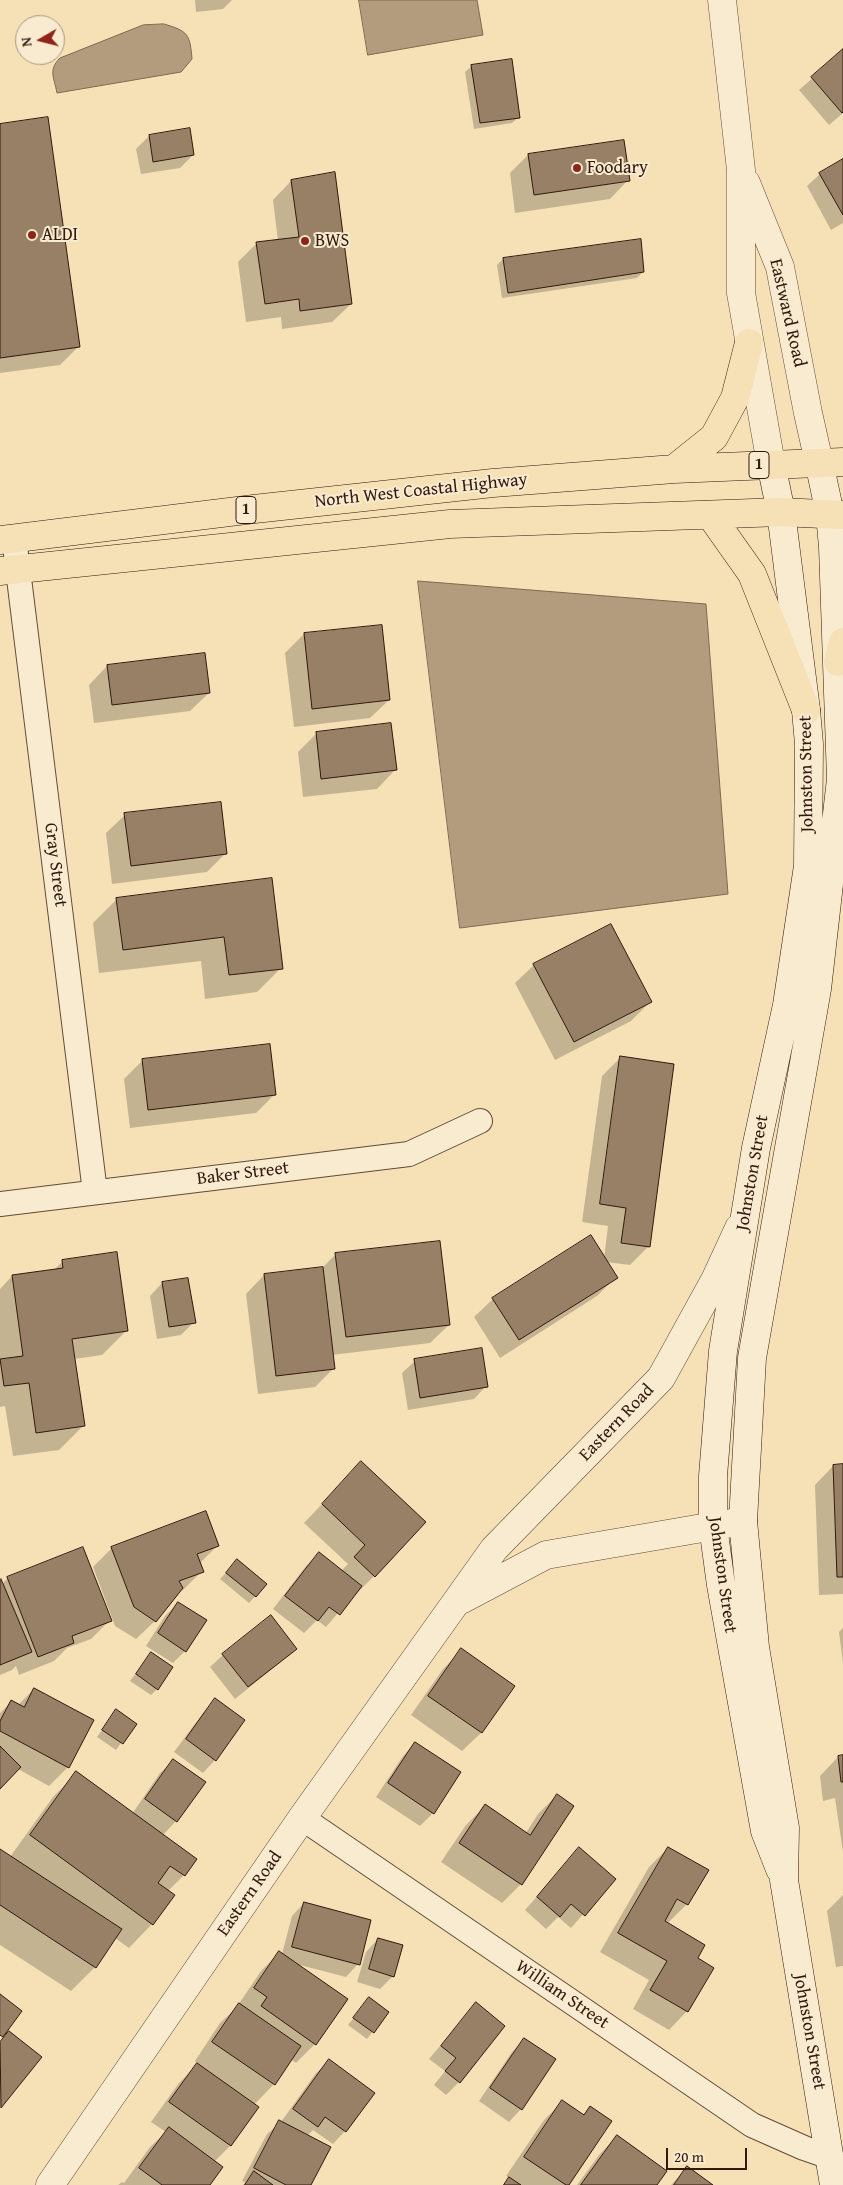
<!DOCTYPE html>
<style>
body{margin:0}
#map{position:relative;width:843px;height:2185px;overflow:hidden;background:#f6e0b6;font-family:"Gentium Book Plus",serif}
canvas{display:block}
.north{position:absolute;left:15px;top:15px;width:50px;height:50px;box-sizing:border-box;background:#f9ebd0;border:1px solid #a99782;border-radius:50%;rotate:262deg;font-size:14px;font-weight:700;line-height:20px;text-align:center;color:#30190e}
.north::after{content:'';display:block;margin:auto;width:18px;height:22px;background:#8f2418;clip-path:polygon(50% 0,100% 100%,50% 72%,0 100%)}
.scale{position:absolute;left:666px;top:2148px;width:81px;height:22px;box-sizing:border-box;border:2px solid #30190e;border-top:0;padding-left:6px;font-size:15px;line-height:18px;white-space:nowrap;color:#30190e;-webkit-text-stroke:4px #f9ebd0;paint-order:stroke}
</style>
<div id="map">
<canvas width="843" height="2185"></canvas>
<div class="north">N</div>
<div class="scale">20 m</div>
</div>
<script>
const g = document.querySelector('canvas').getContext('2d');
g.lineJoin = 'round';
function fillPath(path, color) { g.fillStyle = color; g.fill(path, 'evenodd'); }
function stroke(path, color, width, dash) { g.strokeStyle = color; g.lineWidth = width; g.lineCap = dash ? 'butt' : 'round'; g.setLineDash(dash || []); g.stroke(path); }
function write(font, color, halo, rows, align = 'center') {
  g.font = font + ' "Gentium Book Plus",serif'; g.lineWidth = 4; g.setLineDash([]); g.textBaseline = 'middle'; g.strokeStyle = halo; g.fillStyle = color; for (const [text, x, y, turn = 0] of rows) {
    g.save(); g.translate(x, y); g.rotate((+turn || 0) * Math.PI / 180); g.textAlign = isNaN(turn) ? turn : align; if (halo) g.strokeText(text, 0, 0); g.fillText(text, 0, 0); g.restore();
  }
}
const water = new Path2D(`
 M359,0H477L483,35L368,55Z
 M164,24C188,31 190,34 192,59L181,72L57,93C54,77 48,70 60,58L143,25Z
 M418,581L706,604L728,894L460,928Z`);
fillPath(water, '#b39c7d');
stroke(water, '#7f6851', 1);
fillPath(new Path2D(`
 M195,0H232L223,9L196,12Z
 M843,51V113L829,125L799,90Z
 M472,66L519,117L512,123L474,129L465,72Z
 M0,125L79,346L60,365L0,373Z
 M189,129L193,155L180,168L141,174L136,149L149,136Z
 M528,155L628,180L610,199L515,213L510,173Z
 M843,161V223L831,230L807,186L820,174Z
 M291,181L351,304L332,322L282,329L281,317L246,322L238,262L257,243L278,241L273,200Z
 M503,259L643,272L637,278L502,298L497,265Z
 M304,634L389,700L370,718L294,727L285,653Z
 M107,666L209,693L190,711L94,723L89,685Z
 M317,733L395,770L377,789L303,797L298,752Z
 M125,815L226,853L207,872L112,884L106,833Z
 M271,880L281,968L257,992L205,999L201,961L99,973L93,923L117,899Z
 M534,965L650,1002L631,1021L555,1060L515,983Z
 M621,1057L649,1246L630,1265L606,1262L616,1277L597,1296L500,1358L474,1317L493,1299L604,1258L608,1226L582,1222L602,1076Z
 M143,1060L275,1094L256,1113L130,1128L124,1079Z
 M336,1254L449,1325L430,1343L332,1355L334,1368L315,1387L258,1394L246,1294L264,1275L322,1268Z
 M63,1261L126,1331L102,1355L74,1359L83,1426L59,1450L13,1456L5,1406L0,1407V1289L12,1276L53,1271Z
 M162,1283L194,1322L181,1335L157,1339L150,1296Z
 M415,1361L486,1386L474,1399L408,1410L402,1373Z
 M361,1463L374,1576L356,1594L355,1593L326,1627L317,1620L304,1633L273,1609L306,1566L319,1554L341,1571L348,1564L304,1523Z
 M833,1466H843V1594L819,1595L815,1485Z
 M218,1545L199,1564L202,1571L183,1590L177,1592L155,1621L136,1639L115,1626L93,1567L112,1548Z
 M237,1561L266,1584L249,1603L220,1579Z
 M8,1578L110,1620L91,1639L67,1648L54,1661L19,1675L16,1666L12,1670L0,1675V1581L2,1584Z
 M178,1603L185,1651L173,1663L146,1646L165,1616Z
 M843,1628V1663L839,1632Z
 M295,1648L282,1661L235,1699L210,1667L223,1655Z
 M462,1650L513,1686L481,1733L462,1751L411,1715L443,1669Z
 M151,1653L157,1689L151,1695L130,1681Z
 M34,1689L68,1767L49,1786L18,1769L0,1787V1713L11,1702L18,1705Z
 M216,1700L215,1760L203,1773L174,1752L203,1713Z
 M116,1711L135,1724L116,1750L97,1737Z
 M415,1743L433,1813L420,1826L376,1797L403,1756Z
 M843,1756V1852L835,1798L823,1801L820,1776L838,1757Z
 M173,1761L176,1821L162,1836L195,1860L184,1875L168,1891L152,1924L129,1948L115,1938L95,1967L71,1991L0,1945V1850L10,1857L53,1797L77,1773L132,1814L160,1773Z
 M557,1795L521,1884L502,1903L441,1862L466,1825L485,1806L526,1833L538,1814Z
 M668,1848L687,1904L667,1924L696,1959L687,2011L669,2030L633,2009L649,1980L600,1952L649,1867Z
 M579,1849L614,1879L571,1928L558,1917L546,1929L525,1910Z
 M843,1895V1966L836,1967L827,1911Z
 M304,1903L358,1964L346,1977L296,1964L346,1999L315,2044L296,2063L291,2059L274,2084L254,2105L257,2107L230,2146L214,2162L208,2185H118L122,2182L124,2183L150,2147L166,2132L151,2122L179,2083L198,2064L195,2061L220,2023L236,2008L261,1971L279,1953L282,1954L292,1916Z
 M378,1939L393,1976L380,1989L357,1982L366,1952Z
 M369,1999L388,2012L367,2039L348,2025Z
 M476,2004L459,2082L446,2095L434,2085L445,2071L429,2059Z
 M9,2033L40,2057L0,2107V2042Z
 M525,2039L521,2109L509,2122L479,2101L512,2052Z
 M329,2061L345,2131L333,2144L313,2130L307,2136L310,2185H243L245,2182L242,2181L267,2134L281,2122L316,2073Z
 M563,2101L583,2115L590,2107L568,2185H503L510,2178L506,2176L544,2120Z
 M617,2136L655,2185H577L599,2155Z
 M687,2168L711,2185H671Z`), '#0003');
const building = new Path2D(`
 M843,49V112L842,113L811,77Z
 M512,59L520,118L480,123L471,65Z
 M48,117L80,347L0,358V124Z
 M190,128L194,155L153,162L149,135Z
 M624,140L630,181L534,195L528,154Z
 M843,159V215L819,173Z
 M335,172L352,304L300,311L299,299L265,304L256,242L299,237L291,180Z
 M641,239L644,272L508,293L503,258Z
 M382,625L390,700L312,709L304,633Z
 M205,653L210,693L112,705L107,665Z
 M391,723L397,770L321,779L316,732Z
 M221,802L227,854L131,866L124,813Z
 M272,878L283,969L229,975L224,937L123,950L116,898Z
 M611,924L652,1002L574,1042L533,964Z
 M270,1044L276,1095L148,1110L142,1059Z
 M620,1056L674,1064L650,1247L621,1243L626,1208L600,1204Z
 M591,1235L618,1278L519,1340L492,1298Z
 M440,1241L450,1325L346,1337L335,1253Z
 M117,1252L128,1331L72,1339L85,1426L36,1433L29,1383L4,1386L0,1359L23,1356L12,1275L63,1268L62,1260Z
 M323,1267L335,1369L276,1376L264,1274Z
 M188,1278L196,1323L169,1327L162,1282Z
 M482,1348L488,1387L420,1398L414,1359Z
 M361,1461L426,1522L375,1577L354,1557L365,1545L322,1504Z
 M843,1464V1577H837L833,1465Z
 M206,1511L219,1546L197,1554L204,1572L179,1581L183,1588L156,1622L134,1607L111,1547Z
 M83,1547L112,1621L72,1636L74,1643L38,1657L7,1577Z
 M319,1552L362,1586L340,1615L329,1607L318,1621L285,1596Z
 M237,1559L267,1584L256,1597L226,1573Z
 M1,1579L32,1652L0,1665V1580Z
 M178,1602L207,1620L186,1652L158,1633Z
 M271,1615L297,1649L248,1687L222,1654Z
 M461,1648L515,1686L482,1733L428,1696Z
 M151,1652L173,1667L158,1690L136,1674Z
 M34,1688L94,1720L69,1768L0,1731V1721L11,1700L24,1707Z
 M215,1698L245,1720L216,1761L186,1739Z
 M116,1709L137,1724L123,1744L102,1730Z
 M415,1742L461,1772L434,1814L388,1783Z
 M0,1746L21,1767L0,1789Z
 M843,1755V1782H841L838,1756Z
 M173,1759L206,1782L177,1822L145,1799Z
 M76,1771L197,1859L185,1876L170,1866L158,1883L175,1895L153,1925L30,1835Z
 M557,1794L574,1806L522,1885L459,1843L485,1804L530,1835Z
 M579,1847L616,1879L585,1916L571,1904L560,1917L537,1897Z
 M668,1847L709,1870L688,1905L677,1899L665,1921L705,1945L698,1958L714,1968L688,2012L650,1990L667,1961L618,1933Z
 M0,1849L122,1929L96,1968L0,1905Z
 M304,1902L371,1920L360,1965L292,1947Z
 M378,1938L403,1945L394,1977L369,1969Z
 M279,1951L348,1999L316,2045L261,2006L267,1997L254,1988Z
 M0,1994L22,2011L3,2037L0,2035Z
 M369,1997L389,2012L374,2033L353,2018Z
 M476,2002L505,2026L460,2083L445,2071L456,2058L441,2046Z
 M239,2003L301,2046L275,2085L212,2042Z
 M9,2031L42,2057L1,2108L0,2042Z
 M524,2038L556,2059L522,2110L490,2088Z
 M329,2059L375,2093L346,2132L325,2117L318,2127L293,2109Z
 M197,2063L259,2107L231,2146L169,2102Z
 M562,2100L584,2115L590,2106L612,2121L569,2185H566L524,2157Z
 M279,2120L331,2147L311,2185H286L254,2168Z
 M169,2127L223,2167L210,2185H162L139,2168Z
 M617,2135L667,2171L657,2185H581Z
 M687,2166L713,2185H674Z
 M254,2171L273,2185H245Z
 M509,2177L521,2185H504Z`);
fillPath(building, '#978065');
stroke(building, '#30190e', 1);
const minor = new Path2D(`
 M14,538L95,1192
 M0,1204L409,1154L480,1121
 M302,1818L752,2125L804,2148L830,2157`);
const tertiary = new Path2D(`
 M722,0L741,170V293L771,464
 M746,183L780,267L808,413L819,462
 M461,1600L546,1555L743,1521
 M50,2185L302,1818L494,1549L661,1378L715,1280L739,1228`);
const secondary = new Path2D(`
 M819,462L830,514L833,547L841,779L817,989L752,1358L743,1521L755,1647L785,1828L784,1880L834,2185
 M771,464L781,512L806,710L809,744L808,866L787,1005L756,1148L723,1351L713,1476V1526L721,1585L765,1831L780,1869`);
const trunk = new Path2D(`
 M674,469L714,437L735,398L749,343
 M711,516L752,574L806,710
 M0,540L254,509L493,483L674,469L843,462
 M0,571L450,524L781,512L843,515
 M838,662L843,642`);
stroke(minor, '#624b38', 26);
stroke(tertiary, '#624b38', 29);
stroke(secondary, '#30190e', 29);
stroke(trunk, '#30190e', 29);
stroke(minor, '#f9ebd0', 24);
stroke(tertiary, '#f9ebd0', 28);
stroke(secondary, '#f9ebd0', 28);
stroke(trunk, '#f6e0b6', 28);
for (const [x, y, r, color] of [
 [577,168,5,"#8f2418"],
 [32,235,5,"#8f2418"],
 [305,241,5,"#8f2418"]
]) { const dot = new Path2D(); dot.arc(x, y, r, 0, 2 * Math.PI); g.fillStyle = color; g.fill(dot); stroke(dot, '#f9ebd0', 2); }
for (const [x, y, w] of [
 [759,465,20],
 [246,510,20]
]) { const box = new Path2D(); box.roundRect(x - w / 2, y - 13.5, w, 27, 4); g.fillStyle = '#f9ebd0'; g.fill(box); stroke(box, '#30190e', 1); }
write('bold 16px', '#30190e', null, [
 ["1",759,465],
 ["1",246,510]
]);
write('18px', '#30190e', '#f9ebd0', [
 ["Foodary",587,168],
 ["ALDI",42,235],
 ["BWS",315,241]
], 'left');
write('18px', '#30190e', '#f9ebd0', [
 ["Eastward Road",787,313,77],
 ["North West Coastal Highway",421,491,-6],
 ["Johnston Street",807,774,-91],
 ["Gray Street",55,865,83],
 ["Johnston Street",753,1173,-80],
 ["Baker Street",243,1174,-7],
 ["Eastern Road",617,1423,-46],
 ["Johnston Street",722,1575,82],
 ["Eastern Road",250,1894,-55],
 ["William Street",562,1995,34],
 ["Johnston Street",809,2032,80]
]);
</script>
